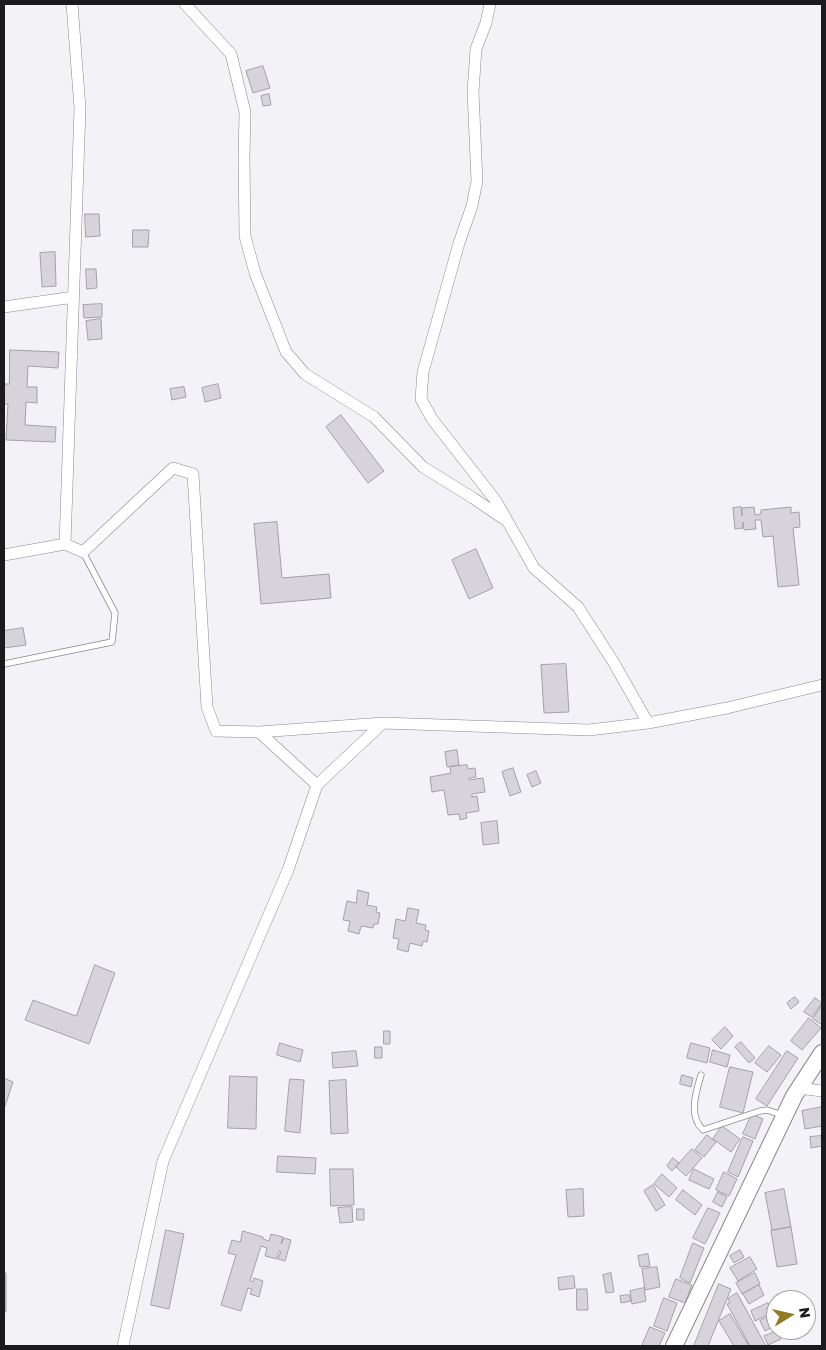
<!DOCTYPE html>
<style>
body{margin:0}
#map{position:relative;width:826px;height:1350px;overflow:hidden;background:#f3f2f7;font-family:"Golos Text",sans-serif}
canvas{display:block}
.frame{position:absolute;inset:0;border:5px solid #1b1a1c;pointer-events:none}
.north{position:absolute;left:766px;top:1290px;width:50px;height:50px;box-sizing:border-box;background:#fff;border:1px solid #a4a3a4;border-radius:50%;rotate:81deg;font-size:14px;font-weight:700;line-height:20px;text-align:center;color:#1b1a1c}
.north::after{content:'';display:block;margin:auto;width:18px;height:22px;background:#937a21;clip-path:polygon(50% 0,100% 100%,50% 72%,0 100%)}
</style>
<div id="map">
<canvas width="826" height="1350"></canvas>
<div class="frame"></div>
<div class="north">N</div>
</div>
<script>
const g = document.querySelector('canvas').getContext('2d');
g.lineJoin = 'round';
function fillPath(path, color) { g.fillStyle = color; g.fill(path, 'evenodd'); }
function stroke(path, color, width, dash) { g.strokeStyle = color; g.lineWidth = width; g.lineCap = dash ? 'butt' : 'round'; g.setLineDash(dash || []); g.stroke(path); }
const building = new Path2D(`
 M263,66L270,88L253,93L246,71Z
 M269,94L271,105L263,106L261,96Z
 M85,214H99L100,236L86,237Z
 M133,230H149L148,247H133Z
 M55,252L56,286L42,287L40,253Z
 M86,269H96L97,288L87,289Z
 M102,304V317L84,318L83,305Z
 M101,319L102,339L88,340L86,321Z
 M10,350L59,352L58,368L28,366L27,387H37V403L26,402L25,425L56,427L55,442L6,440L8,404H4V384H9Z
 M218,384L221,398L205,402L202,388Z
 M184,387L186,397L172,400L170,389Z
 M341,415L384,471L368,483L326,427Z
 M741,507L742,516V508L754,507L755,515L761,514V510L791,507V513L799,512L800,527L793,528L799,585L778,587L773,536L763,537L761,520H755L756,529L744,530L743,522V528L735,529L733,508Z
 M277,522L282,578L329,574L331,598L261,604L254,524Z
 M476,549L493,588L469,599L452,560Z
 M23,628L26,645L4,648V631Z
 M566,664L569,712L544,713L541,665Z
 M457,750L459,765L447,767L445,752Z
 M467,765L468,769L475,768L476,777L469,778V780L483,778L485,792L472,794V797L477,796L479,811L466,813L467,818L460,820L459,814L448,815L444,790L432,792L430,777L451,773L450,767Z
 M513,768L521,792L510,796L502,772Z
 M536,771L541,783L532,787L527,775Z
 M497,821L499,843L483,845L481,823Z
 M358,890L369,893L367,905L377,907L376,912L380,913L378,924H374L373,928L361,926L359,934L348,931L350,921L343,920L347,901L356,903Z
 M408,908L419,910L416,923L426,925L425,930L429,931L427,942L423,941L422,946L410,943L408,952L397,949L399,939L393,938L396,919L405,921Z
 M95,965L115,973L89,1044L25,1020L33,1000L76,1016Z
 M795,997L799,1002L791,1009L787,1003Z
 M815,998L822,1003L812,1017L804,1012Z
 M822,1005V1025L813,1019Z
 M809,1018L821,1028L802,1050L791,1041Z
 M725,1027L733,1036L721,1049L712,1040Z
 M384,1031H390V1044H384Z
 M741,1042L755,1058L749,1063L735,1047Z
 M280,1043L303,1050L300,1062L277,1055Z
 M691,1043L710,1048L707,1063L687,1058Z
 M769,1046L781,1055L767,1072L755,1063Z
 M375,1047H382V1058H375Z
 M713,1050L730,1055L727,1067L710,1062Z
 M356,1051L358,1066L333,1068L332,1053Z
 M787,1051L798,1058L767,1106L756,1099Z
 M730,1067L753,1072L743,1113L720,1107Z
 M682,1075L693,1078L691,1087L680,1084Z
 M230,1076L257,1077L256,1129L228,1128Z
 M4,1078L13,1082L4,1109Z
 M290,1079L304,1080L300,1133L285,1131Z
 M346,1080L348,1133L331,1134L329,1081Z
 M822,1107V1126L805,1129L802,1111Z
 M752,1114L763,1119L755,1139L743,1134Z
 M722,1126L740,1139L731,1152L713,1139Z
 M707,1135L716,1142L704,1157L695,1150Z
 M821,1136L822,1146L811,1148L810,1137Z
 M743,1137L753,1141L738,1177L728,1172Z
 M692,1149L702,1158L686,1176L676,1167Z
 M278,1156L316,1158L315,1174L277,1172Z
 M673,1158L679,1163L672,1171L667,1166Z
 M330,1169H353L354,1205L331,1206Z
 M694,1169L714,1179L709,1189L689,1180Z
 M724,1172L737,1179L729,1196L716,1190Z
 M662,1174L677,1188L669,1197L654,1184Z
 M653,1185L665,1205L656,1211L644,1191Z
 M583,1189L584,1216L568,1217L566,1190Z
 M784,1189L791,1227L772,1230L765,1193Z
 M683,1190L702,1205L695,1215L676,1200Z
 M718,1192L727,1197L722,1207L713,1202Z
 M352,1207L353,1222L340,1223L338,1208Z
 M708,1208L720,1213L705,1244L693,1238Z
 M357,1209H364V1220H357Z
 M791,1227L797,1264L777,1267L771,1231Z
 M166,1230L184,1234L169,1309L151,1305Z
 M243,1231L263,1237V1239L269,1241L271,1234L283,1237L281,1244L284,1238L291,1240L285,1261L278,1259L281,1252L279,1251L277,1259L265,1256L267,1248L261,1246L250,1281L253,1282L254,1278L263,1281L259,1297L250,1294L252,1289L248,1288L241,1311L221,1305L236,1255L228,1253L232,1240L240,1242Z
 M693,1243L704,1248L690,1283L680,1278Z
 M740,1250L744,1257L734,1263L730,1256Z
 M648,1254L650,1266L640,1267L638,1256Z
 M750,1257L757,1269L738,1281L730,1268Z
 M657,1267L660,1287L645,1290L642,1269Z
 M4,1273H6V1312H4Z
 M611,1273L614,1292L606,1293L603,1275Z
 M755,1273L760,1284L742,1294L736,1283Z
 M574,1276L575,1288L559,1290L558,1278Z
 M676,1279L692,1285L685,1303L669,1297Z
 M719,1284L731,1289L708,1346H694Z
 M759,1285L764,1295L749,1304L743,1294Z
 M644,1288L646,1301L632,1304L630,1291Z
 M577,1289H587L588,1310H577Z
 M737,1293L766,1346H750L727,1304L730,1303L728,1299Z
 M629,1295L631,1301L621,1303L620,1296Z
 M664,1298L677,1303L667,1331L654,1326Z
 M768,1303L772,1313L755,1321L751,1311Z
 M730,1314L749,1346H734L719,1321Z
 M774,1314L776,1325L765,1331L760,1321Z
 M650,1327L665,1333L659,1346H642Z
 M778,1331L781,1339L768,1345L764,1336Z`);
fillPath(building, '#d6d4da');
stroke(building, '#a3a1a7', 1);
const lane = new Path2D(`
 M4,664L112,642L115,613L83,552
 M701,1075C696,1092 688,1116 703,1130L760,1111L767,1110L782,1115`);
const street = new Path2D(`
 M72,4L80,108L65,544L83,552L173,468L193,474L207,707L216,731L259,732L317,785
 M185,4L231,54L245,112L244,158L245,236L255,273L286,352L305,374L374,417L423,467L473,498L504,519
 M490,4L486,23L476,49L473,92L477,181L472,206L459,243L423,372L421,399L432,419L496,501L534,568L578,607L614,663L648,723
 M4,307L74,297
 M4,555L65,544
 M259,732L383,723L589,730L648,723L727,708L822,685
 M799,1088L822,1091
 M123,1346L163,1161L288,870L317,785L383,723`);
const secondary = new Path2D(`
 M674,1346L794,1096L822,1053`);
stroke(lane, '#8b898e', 7);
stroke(street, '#8b898e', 12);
stroke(secondary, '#8b898e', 18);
stroke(lane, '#fff', 5.5);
stroke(street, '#fff', 11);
stroke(secondary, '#fff', 16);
</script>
